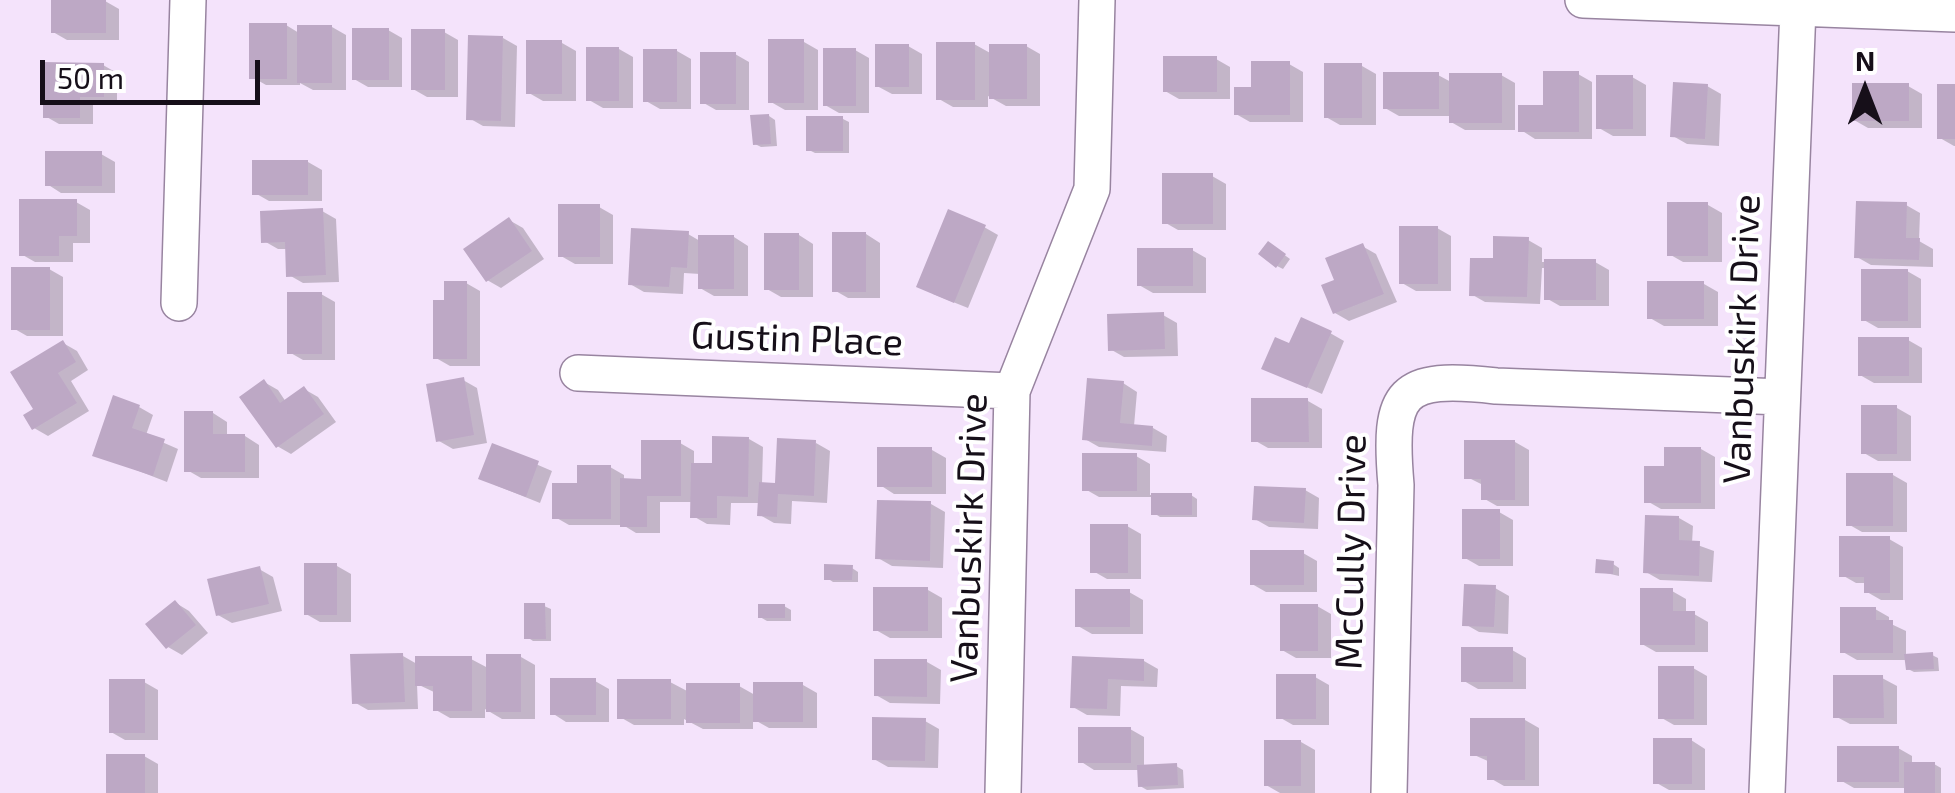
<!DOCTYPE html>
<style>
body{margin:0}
#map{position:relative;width:1955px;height:793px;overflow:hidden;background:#f4e3fb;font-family:"Exo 2",sans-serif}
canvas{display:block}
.north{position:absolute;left:1815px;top:40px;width:100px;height:100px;-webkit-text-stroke:8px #fff;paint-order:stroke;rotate:0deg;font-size:28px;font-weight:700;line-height:40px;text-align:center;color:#160f19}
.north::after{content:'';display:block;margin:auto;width:35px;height:45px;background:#160f19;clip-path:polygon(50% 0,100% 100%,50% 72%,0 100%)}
.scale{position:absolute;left:40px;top:60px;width:220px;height:45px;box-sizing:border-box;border:5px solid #160f19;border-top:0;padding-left:12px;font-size:30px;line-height:35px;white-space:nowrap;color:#160f19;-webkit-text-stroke:8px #fff;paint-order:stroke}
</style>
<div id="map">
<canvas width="1955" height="793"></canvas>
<div class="north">N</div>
<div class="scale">50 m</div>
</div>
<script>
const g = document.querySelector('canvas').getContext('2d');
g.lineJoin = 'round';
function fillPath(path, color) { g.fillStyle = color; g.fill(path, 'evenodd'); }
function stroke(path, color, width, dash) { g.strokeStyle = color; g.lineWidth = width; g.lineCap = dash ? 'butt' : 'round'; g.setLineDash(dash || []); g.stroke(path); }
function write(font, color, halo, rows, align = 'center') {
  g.font = font + ' "Exo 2",sans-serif'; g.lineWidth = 8; g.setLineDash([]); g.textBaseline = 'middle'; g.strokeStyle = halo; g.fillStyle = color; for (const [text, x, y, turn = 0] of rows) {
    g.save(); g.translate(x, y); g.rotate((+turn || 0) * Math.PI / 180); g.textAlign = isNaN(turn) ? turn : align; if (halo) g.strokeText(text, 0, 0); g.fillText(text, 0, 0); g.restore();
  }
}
fillPath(new Path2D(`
 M105,1L119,9V40H67L53,32Z
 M286,25L299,33L332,27L346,35V90H313L300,83V85H266L252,77Z
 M388,30L402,38V87H368L354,79Z
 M444,32L458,40V97H427L413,89Z
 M503,38L517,46L515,127L483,126L469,118Z
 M804,42L818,50V110H785L771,102Z
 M562,43L576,51V101H543L529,93Z
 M974,44L992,54L1026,46L1040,54V106H1006L988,96V107H953L939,99Z
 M908,46L922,54V94H892L877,86Z
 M619,49L633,57V108H603L589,100Z
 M855,50L869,58V113H839L825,105Z
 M677,51L691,59V109H660L646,101Z
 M735,54L749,62V110H716L702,102Z
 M1216,59L1230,67V99H1179L1165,91Z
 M1289,64L1303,72V122H1250L1236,114L1254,90Z
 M103,65L117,73V104H93V124H59L45,116Z
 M1362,66L1376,74V125H1340L1326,117Z
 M1578,74L1592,82V139H1535L1521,130Z
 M1438,75L1451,82L1501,75L1515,83V130H1465L1451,122V116H1399L1385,108Z
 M1632,77L1646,85V136H1613L1599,128Z
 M1707,86L1721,94L1719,146L1687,144L1673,136Z
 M1908,86L1922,94V128H1868L1854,120Z
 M1955,87V146H1954L1940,138Z
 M769,116L775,120L777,146L761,147L755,144Z
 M843,119L849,122V153H815L809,150Z
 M101,154L115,162V193H61L47,184Z
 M308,162L322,170V201H269L255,193Z
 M1212,176L1226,184V230H1178L1164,222Z
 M76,202L90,210V243H73V262H35L21,254Z
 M1708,205L1722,213V262H1683L1669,254Z
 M1906,205L1920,213L1919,241L1933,249V267L1871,265L1857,257Z
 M599,207L613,215V264H575L561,256Z
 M322,211L336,219L339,282L303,283L289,275L288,249H278L264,241Z
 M509,220L523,228L544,259L501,288L487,280Z
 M984,227L998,235L968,308L933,294Z
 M1437,228L1451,236V291H1416L1402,283Z
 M688,234L700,241L734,237L748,246V296H714L700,288V274L684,273L683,294L644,292L630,284Z
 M866,234L880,243V298H848L834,290Z
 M799,235L813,244V297H781L767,289Z
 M1528,240L1542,248V262H1595L1609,270V306H1560L1546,298V268H1542L1540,304L1485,302L1471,294L1495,261Z
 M1362,246L1376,254L1397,302L1349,321L1335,313L1338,281Z
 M1275,248L1290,259L1283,269L1277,266Z
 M1192,250L1206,258V293H1153L1139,285Z
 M49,269L63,277V336H27L13,328Z
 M1907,271L1921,279V328H1878L1864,320Z
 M466,283L480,291V366H450L436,358L447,302Z
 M1704,284L1718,292V326H1664L1650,318Z
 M321,294L335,302V360H303L289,352Z
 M1163,315L1177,323L1178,356L1124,357L1110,349Z
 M1330,333L1344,341L1322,394L1264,368L1291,346Z
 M1908,340L1922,348V383H1874L1860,375Z
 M63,343L77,351L88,370L71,381L89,411L48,436L34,428L36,410Z
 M463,380L477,388L487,443L453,449L439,441Z
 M264,382L278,390L286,402L304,389L318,397L336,422L291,454L277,446Z
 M1123,383L1137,392L1134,426L1153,428L1167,436L1166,452L1099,447L1085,439Z
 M1308,401L1322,409V448H1268L1254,440Z
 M139,407L153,415L146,435L178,449L167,482L95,454Z
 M1897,408L1911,416V461H1878L1864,453Z
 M213,413L227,422V436H245L259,445V478H201L187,470Z
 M749,439L763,447L762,484L778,485L816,443L830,451L827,503L792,501L791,524L774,523L760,515V503H731L730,525L707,524L693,516V502H660V533H636L623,525H569L555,517L579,486L610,467L624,475V481H643L680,443L694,451V465L715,466Z
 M1515,442L1529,450V506H1497L1483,498V485L1467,477Z
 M494,446L552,471L540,503L495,485Z
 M1701,449L1715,457V509H1661L1647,501L1666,468Z
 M932,450L946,458V494H894L880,485Z
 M1136,456L1150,464V495H1191L1197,499V517H1160L1154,513V497H1099L1085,489Z
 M1893,475L1907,483V532H1862L1848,524Z
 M1305,490L1319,498L1318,529L1269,527L1255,519Z
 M931,504L945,512L943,568L892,566L878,558Z
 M1499,512L1513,520V566H1479L1465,558Z
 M1679,518L1693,526L1692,543L1714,551L1712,582L1660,580L1646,572Z
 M1127,526L1141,534V579H1107L1093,571Z
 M1889,539L1903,547V600H1881L1867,592V583H1856L1842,575Z
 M1303,553L1317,561V592H1266L1252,584Z
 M1613,564L1619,568V576L1597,571Z
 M337,566L351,574V622H320L306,614Z
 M852,568L858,572V582H833L827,578Z
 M259,569L273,577L282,611L232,623L218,615Z
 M1495,588L1509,596L1508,634L1479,632L1465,624Z
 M928,590L942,598V638H890L876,630Z
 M1672,591L1686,599V614H1694L1708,622V652H1656L1642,644Z
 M1129,592L1143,600V634H1092L1078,626Z
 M176,603L189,611L208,633L182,655L168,647Z
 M544,606L551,609V641H533L527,637Z
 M784,606L791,610V621H767L760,617Z
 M1317,606L1331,614V658H1296L1282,650Z
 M1875,609L1889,617V623L1906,631V656L1932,655L1938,658L1939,671L1914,672L1908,669L1907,660H1857L1843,652Z
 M1512,650L1526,658V689H1478L1464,681Z
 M403,656L417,664L471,659L488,668L521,657L535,665V719H502L485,709V718H450L436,710V693L417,684L418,709L368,710L354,702Z
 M1074,658L1144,661L1158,669L1157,687L1121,686L1120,716L1087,715L1073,707Z
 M927,662L941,670L940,704L890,703L876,695Z
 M1693,668L1707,676V725H1674L1660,717Z
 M1315,677L1329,685V725H1293L1279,717Z
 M1882,678L1897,686V724H1850L1835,716Z
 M595,681L609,689V722H566L552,713Z
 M144,682L158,690V740H125L111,732Z
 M670,682L689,692L739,686L755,695L803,685L817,693V728H769L753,719V729H703L684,719V725H634L620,717Z
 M1525,720L1539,728V786H1504L1490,778V762L1472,754Z
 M925,721L939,729L938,768L888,767L874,759Z
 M1130,729L1144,737V768L1176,766L1183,770L1184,788L1147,790L1140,786V770H1094L1080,761Z
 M1691,740L1705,749V790H1669L1655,782Z
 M1301,742L1315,750V793H1280L1266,785Z
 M1898,748L1912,756V764H1934L1941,768V793H1907V788H1854L1840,780Z
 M144,756L158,764V793H108Z`), '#0003');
fillPath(new Path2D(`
 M51,0H106V33H51Z
 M249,23H287V79H249Z
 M297,25H332V83H297Z
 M352,28H389V80H352Z
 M411,29H445V90H411Z
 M468,35L503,36L501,121L466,120Z
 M768,39H804V103H768Z
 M526,40H562V94H526Z
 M936,42H975V100H936Z
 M875,44H909V87H875Z
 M989,44H1027V99H989Z
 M586,47H619V101H586Z
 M823,48H856V106H823Z
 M643,49H677V102H643Z
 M700,52H736V104H700Z
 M1163,56H1217V92H1163Z
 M1251,61H1290V115H1234V87H1251Z
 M43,62L104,63V97H80V118H43Z
 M1324,63H1362V118H1324Z
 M1543,71H1579V132H1518V105H1543Z
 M1383,72H1439V109H1383Z
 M1449,73H1502V123H1449Z
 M1596,75H1633V129H1596Z
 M1673,82L1708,84L1705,139L1670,137Z
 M1852,83H1909V121H1852Z
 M1937,84H1955V139H1937Z
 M769,114L771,144L753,145L750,115Z
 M806,116H843V151H806Z
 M45,151H102V186H45Z
 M252,160H308V195H252Z
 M1162,173H1213V224H1162Z
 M19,199H77V236H59V256H19Z
 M1856,201L1907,202L1906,238H1920L1919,260L1854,258Z
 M1667,202H1708V256H1667Z
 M558,204H600V257H558Z
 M323,208L326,275L286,277L285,242L261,243L260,211Z
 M948,209L986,225L954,303L916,287Z
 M509,217L532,251L486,282L463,249Z
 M1399,226H1438V284H1399Z
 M631,228L689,231L687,268L671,267L669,287L628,285Z
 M832,232H866V292H832Z
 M764,233H799V290H764Z
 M698,235H734V289H698Z
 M1493,236L1529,237L1527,297L1469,296L1470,258H1493Z
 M1268,241L1286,254L1276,268L1258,254Z
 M1363,243L1384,294L1333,314L1321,285L1334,280L1325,258Z
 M1137,248H1193V286H1137Z
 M1544,259H1596V300H1544Z
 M11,267H50V330H11Z
 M1861,269H1908V321H1861Z
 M444,281H467V359H433V300H444Z
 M1647,281H1704V319H1647Z
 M287,292H322V354H287Z
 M1164,312L1165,349L1108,351L1107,314Z
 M1301,317L1332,331L1307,388L1261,369L1275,337L1289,343Z
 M1858,337H1909V376H1858Z
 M63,340L76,362L58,373L77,403L32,430L23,415L33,409L10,372Z
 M464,377L474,435L436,442L426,384Z
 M1087,378L1124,381L1120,423L1153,426L1152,446L1082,440Z
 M264,379L280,403L304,386L324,414L276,448L239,397Z
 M113,395L140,405L132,428L165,439L153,476L92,456Z
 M1251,398H1308L1309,442H1251Z
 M1861,405H1897V454H1861Z
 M184,411H213V434H245V472H184Z
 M712,436L749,437L748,497L717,496V518H690L691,463H712Z
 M777,438L816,440L814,496L778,494L777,517L757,516L759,482L775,483Z
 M641,440H681V496H647V527H620V478L641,479Z
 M1464,440H1515V500H1481V479H1464Z
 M492,443L539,461L526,497L478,479Z
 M877,447H932V487H877Z
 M1664,447H1701V503H1644V466H1664Z
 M1082,453H1137V491H1082Z
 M577,465H611V519H552V483H577Z
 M1846,473H1893V526H1846Z
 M1254,486L1306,488L1304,523L1252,520Z
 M1151,493H1192V515H1151Z
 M877,500L931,501L930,561L875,559Z
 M1462,509H1500V559H1462Z
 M1645,515L1679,516V540L1700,541L1699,576L1643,573Z
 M1090,524H1128V573H1090Z
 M1839,536H1890V593H1864V577H1839Z
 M1250,550H1304V585H1250Z
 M1596,559L1614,561L1613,574L1595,573Z
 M304,563H337V615H304Z
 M824,564L853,565L852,580H824Z
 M260,566L269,604L216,616L207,579Z
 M1464,584L1496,585L1494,627L1462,626Z
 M873,587H928V631H873Z
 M1640,588H1673V611H1695V645H1640Z
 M1075,589H1130V627H1075Z
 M175,600L196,625L166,649L145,624Z
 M524,603H545L546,639H524Z
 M758,604H785V618H758Z
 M1280,604H1318V651H1280Z
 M1840,607H1876V620H1893V653H1840Z
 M1461,647H1513V682H1461Z
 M1933,652L1934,669L1906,670L1904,654Z
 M403,653L405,702L352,704L350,654Z
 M486,654H521V712H486Z
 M415,656H472V711H433V686H415Z
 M1072,656L1144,659V681L1108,679L1107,709L1070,708Z
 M874,659H927V697L874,696Z
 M1658,666H1694V719H1658Z
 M1276,674H1316V719H1276Z
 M1833,675H1883L1884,718H1833Z
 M550,678H596V715H550Z
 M109,679H145V733H109Z
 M617,679H671V719H617Z
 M753,682H803V722H753Z
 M686,683H740V723H686Z
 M872,717L926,718L925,761L872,760Z
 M1470,718H1525V780H1487V756H1470Z
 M1078,727H1131V763H1078Z
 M1653,738H1692V784H1653Z
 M1264,740H1301V786H1264Z
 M1837,746H1899V782H1837Z
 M106,754H145V793H106Z
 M1904,762H1935V793H1904Z
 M1177,763L1178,785L1138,787L1137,765Z`), '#bda8c5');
const minor = new Path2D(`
 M1583,0L1955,14
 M179,303L188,0
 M578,373L1012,391
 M1003,793L1012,391L1092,189L1097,0
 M1389,793L1396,485C1388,391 1400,375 1496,386L1782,397
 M1767,793L1798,8`);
stroke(minor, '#9884a0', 38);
stroke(minor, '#fff', 35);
write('38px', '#160f19', '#fff', [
 ["Gustin Place",797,339,2],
 ["Vanbuskirk Drive",1742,339,-88],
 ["Vanbuskirk Drive",969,538,-88],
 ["McCully Drive",1351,552,-89]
]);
</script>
